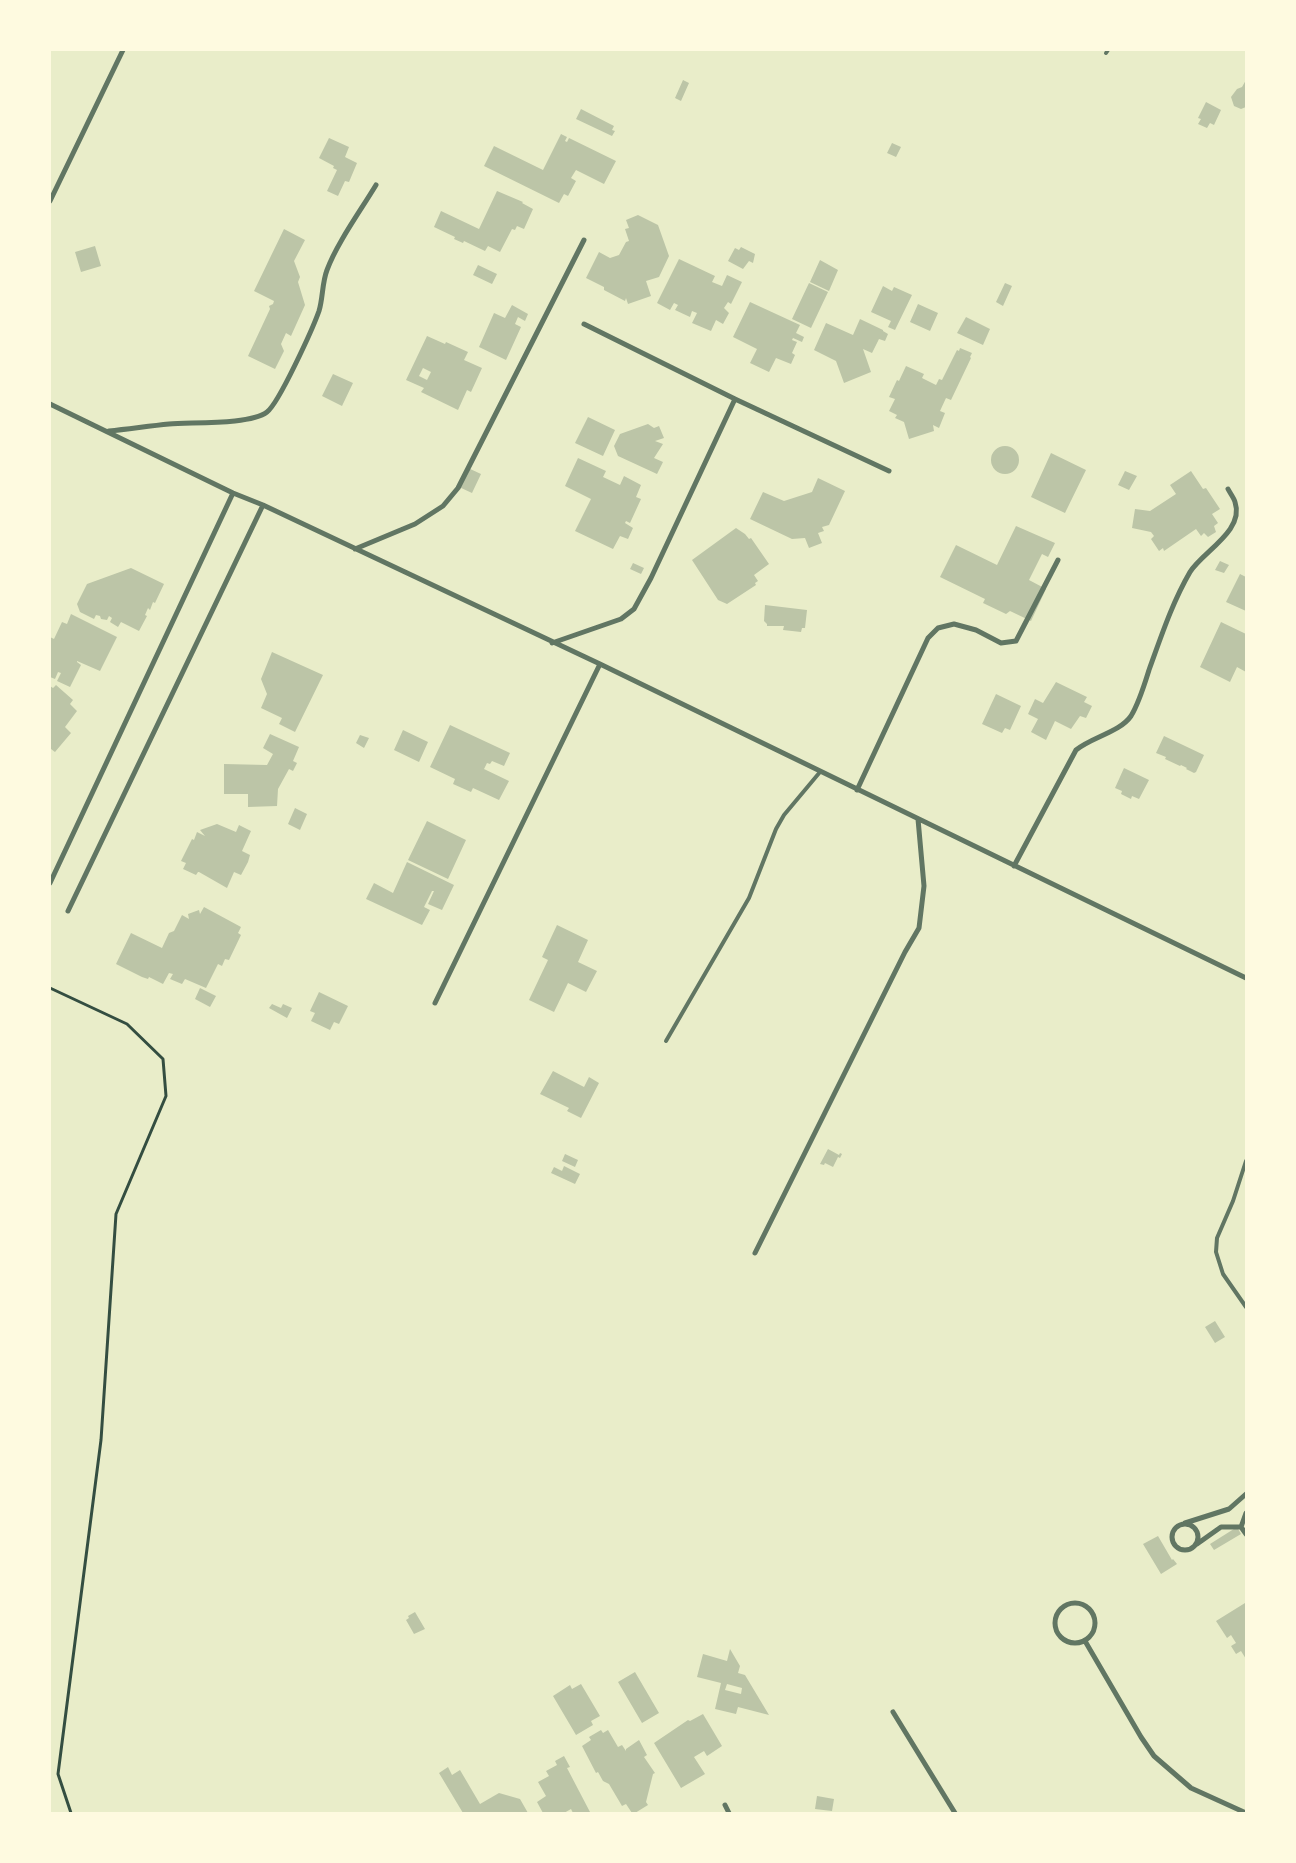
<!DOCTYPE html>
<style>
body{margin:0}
#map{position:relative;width:1296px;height:1863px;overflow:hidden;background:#e9edc9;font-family:Arial,sans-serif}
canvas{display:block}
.frame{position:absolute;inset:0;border:51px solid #fefae0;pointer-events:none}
</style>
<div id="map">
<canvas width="1296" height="1863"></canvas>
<div class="frame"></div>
</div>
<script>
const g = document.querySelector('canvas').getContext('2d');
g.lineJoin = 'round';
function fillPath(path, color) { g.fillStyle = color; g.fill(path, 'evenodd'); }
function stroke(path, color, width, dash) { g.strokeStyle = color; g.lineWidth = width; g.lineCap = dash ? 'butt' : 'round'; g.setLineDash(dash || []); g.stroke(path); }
fillPath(new Path2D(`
 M683,80L689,83L681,101L675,98Z
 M1246,80V107L1241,109L1234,106L1231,97L1237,89L1242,87Z
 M1206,102L1221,110L1214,125L1210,123L1207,128L1198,124L1201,119L1198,118Z
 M581,109L614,126L612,130L615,131L612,136L576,119Z
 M561,134L567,137L565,141L567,142L569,138L616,161L604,184L576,170L571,178L576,181L568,196L564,194L559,203L484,166L494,146L543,170Z
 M329,138L349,147L345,157L357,163L349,182L345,181L338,196L327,191L337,170L333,168L334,166L319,158Z
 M892,143L901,147L896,157L887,153Z
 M497,191L523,202L522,203L533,209L524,229L517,226L515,230L512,229L500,252L488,246L485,251L464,241L463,243L454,239L455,237L434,227L441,211L479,229Z
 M638,215L658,225L669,256L659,277L646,281L651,296L628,304L626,298L625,301L604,290V287L586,278L599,252L610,258L619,255L626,242L629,241L625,229L629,228L626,220Z
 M284,229L305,240L294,261L300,277L298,282L305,305L291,336L286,333L281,344L284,351L275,369L248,356L270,309L269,306L273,304L274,301L254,291Z
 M95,246L101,266L81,272L75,252Z
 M741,247L755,254L753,263L749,261L743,269L728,261L735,248L739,250Z
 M679,259L715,276L712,282L722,286L727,275L742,282L731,304L728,302L724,308L729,313L723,324L716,320L711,331L692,323L697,313L692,311L690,317L675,310L678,305L674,303L670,310L657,303Z
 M820,260L838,270L829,291L810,282Z
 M478,265L497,274L492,284L473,275Z
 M809,283L828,292L811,328L792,319Z
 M1005,283L1012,286L1003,306L996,302Z
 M883,286L892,291L894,287L912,295L895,330L888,327L891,321L871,312Z
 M750,302L800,325L796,333L804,337L802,342L793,338L792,340L797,342L792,353L795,355L791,364L776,358L769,372L750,363L757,349L733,337Z
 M918,304L938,313L930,331L910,322Z
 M512,305L528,314L525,321L518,317L515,324L521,327L506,360L479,347L494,313L505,318Z
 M966,317L990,329L983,345L957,333Z
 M860,319L883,330V331L888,334L885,341L879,339L872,353L863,349L871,372L844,383L836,361L814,350L826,323L853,335Z
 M427,336L445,344L446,342L468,352L464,360L482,368L471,392L467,390L458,410L421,392L424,388L406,380ZM423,368L431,372L427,380L419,376Z
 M960,348L972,353L970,357L971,358L951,400L946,398L940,411L945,413L939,428L933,425L934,431L909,439L904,422L895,418L897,415L889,411L895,399L889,397L897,380L899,381L906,366L924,374L922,378L936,385L939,379L942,380L957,350L959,351Z
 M333,374L353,383L342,406L322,396Z
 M588,417L615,430L603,456L575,443Z
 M648,424L654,428L659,426L664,438L655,441L663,444L654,458L663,462L657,474L618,456L614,446L620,434Z
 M991 460a14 14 0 1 1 28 0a14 14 0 1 1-28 0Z
 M1051,453L1086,470L1065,513L1031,497Z
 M578,458L606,471L603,477L620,485L624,476L641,485L636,497L641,499L630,523L626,521L625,523L633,528L628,539L620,536L613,549L575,531L591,499L565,486Z
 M468,468L481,474L472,493L459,487Z
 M1125,471L1137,476L1129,490L1118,485Z
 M1191,471L1203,489L1206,488L1220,509L1212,514L1218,523L1214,526L1216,532L1208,537L1204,533L1201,536L1196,529L1164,551L1163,548L1159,551L1151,539L1154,536L1151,532L1132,528L1135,509L1150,511L1176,494L1170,485Z
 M818,478L845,491L829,525L822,527L824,531L818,533L822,543L809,548L805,538L792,539L750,519L763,492L784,501L812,492Z
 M1016,526L1055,543L1048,557L1042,554L1029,580L1046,589L1031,621L1010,611L1006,614L983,603L985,599L940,577L956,545L997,565Z
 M736,528L745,534L749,539L751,538L769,564L754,575L758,581L755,583L756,585L727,604L718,600L692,560Z
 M1220,561L1229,565L1224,573L1215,570Z
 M633,563L644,568L641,574L630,569Z
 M131,568L164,584L155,603L153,602L150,610L148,608L145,615L147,616L139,631L121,622L118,627L110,622L112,618L109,616L107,620L101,619L100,616L96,615L94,619L80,612L77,604L87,584Z
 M1240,574L1246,577V611L1226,602Z
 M765,605L807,610L805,628H802L801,632L783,630L784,626H767V624L764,621Z
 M71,614L117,637L100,671L77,661V662L81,665L70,687L57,681L61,673L58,672L55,679L50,677V637L54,639L62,622L67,624Z
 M1221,622L1246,634V672L1237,667L1230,682L1200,667Z
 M272,652L323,675L295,732L279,724L282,718L261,708L267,694L261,679Z
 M1056,682L1087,697L1084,702L1092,706L1086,718L1080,716L1071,729L1055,721L1046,740L1031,732L1038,719L1028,714L1035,699L1043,703Z
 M56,685L73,700L70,704L77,711L65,727L71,733L55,752L51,749L50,750V686L53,688Z
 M996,694L1021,706L1010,730L1005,728L1002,733L982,724Z
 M450,725L510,753L504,766L492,761L490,764L487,763L484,769L509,781L499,800L473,788L471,792L453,784L455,779L430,767Z
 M403,730L428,742L419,762L394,750Z
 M270,734L299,747L293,761L297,763L293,771L289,769L278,789L277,806L248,807V794H224V764L267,765L273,754L263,748Z
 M360,735L369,738L364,748L356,743Z
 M1164,736L1204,755L1196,772L1194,773L1186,769L1187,768L1181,765L1180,766L1165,759L1166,757L1156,753Z
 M1124,768L1149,780L1139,799L1132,796L1131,799L1121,794L1122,791L1115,788Z
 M295,808L307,814L300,830L288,824Z
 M427,821L466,840L448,879L408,860Z
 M217,824L236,832L239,825L251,831L242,851L250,855L248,862L241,875L234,872L227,888L199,872H198L196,875L183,869L186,863L181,861L192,839L194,840L197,832L205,836L200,830Z
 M407,862L454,885L442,910L428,904L434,891H432L424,907L430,910L422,925L366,899L374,883L393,893Z
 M204,907L241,927L238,933L241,935L229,960L225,959L222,966L218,964L206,988L185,979L182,984L170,979L173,974L169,973L163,984L149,977L148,979L142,977L116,964L131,933L162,948L169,933L174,931L182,915L189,919L188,914L199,910L200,914Z
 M557,925L588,940L578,962L597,971L586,992L568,983L554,1012L529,1000L548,960L542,957Z
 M200,988L216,996L210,1007L195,999Z
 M319,992L348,1006L339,1024L334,1022L330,1030L311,1021L315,1013L310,1011Z
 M272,1004L281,1008L283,1004L292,1008L287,1018L269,1008Z
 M553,1071L584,1087L589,1077L599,1083L581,1118L567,1111L569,1108L540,1094Z
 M828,1149L839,1155L840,1153L842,1154L840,1158L838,1157L833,1167L825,1163L824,1165L820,1164Z
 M565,1154L578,1160L575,1167L562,1161Z
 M564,1166L580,1174L575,1184L551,1173L554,1167L562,1171Z
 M1215,1321L1225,1337L1215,1343L1205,1327Z
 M1237,1527L1241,1534L1214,1550L1210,1544Z
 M1158,1536L1172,1560L1173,1559L1177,1564L1161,1574L1143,1544Z
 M1245,1603L1246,1604V1659L1241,1651L1236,1654L1231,1646L1236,1643L1231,1635L1227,1638L1216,1621Z
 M415,1612L425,1629L414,1634L406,1620L409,1618L408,1616Z
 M730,1649L740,1666L738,1673L745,1675L769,1715L738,1707L736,1714L715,1709L721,1683L697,1677L703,1654L727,1661ZM727,1684L742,1688L741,1694L725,1690Z
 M635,1672L659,1713L642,1723L618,1682Z
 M581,1684L600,1716L591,1721L593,1725L576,1735L553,1696L570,1685L572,1689Z
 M703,1714L722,1746L707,1756L704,1751L694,1757L705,1774L681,1788L654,1743L688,1720L690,1721Z
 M601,1730L603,1733L608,1730L618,1747L622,1745L626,1751V1749L639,1740L647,1755L644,1757L655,1773L653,1774L646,1802L648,1805L635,1813H632L626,1804L622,1806L609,1784L603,1781L598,1772L596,1773L582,1746L591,1740L589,1737Z
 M564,1756L570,1767L567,1768L590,1812L589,1813H573L571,1809L564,1813H543L537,1802L546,1796L538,1782L549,1776L546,1771L557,1765L555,1761Z
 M448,1767L452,1775L460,1770L480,1804L499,1793L520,1799L528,1813H463L439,1773Z
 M817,1796L834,1799L832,1811L815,1809Z`), '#bcc5a7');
stroke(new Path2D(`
 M50,988L127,1024L163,1059L166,1096L116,1214L101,1440L58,1774L71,1813`), '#344e41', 3);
stroke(new Path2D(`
 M1106,53L1108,50
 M666,1041L749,898L776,829L784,815L820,772
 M1246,1161L1233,1201L1217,1238L1216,1252L1223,1274L1246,1307`), '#617663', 4);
stroke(new Path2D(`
 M50,201L123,50
 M735,399L889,471
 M50,404L233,493L263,505L600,664L1246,978
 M109,431C129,429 149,426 169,424C192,422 250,425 267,412C279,403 313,328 319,311C323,298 322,283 327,270C337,243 361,210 376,185
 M355,549L415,524L443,506L458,488L584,240
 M552,643L621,619L634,609L651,578L735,399L584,324
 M857,790L928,638L938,628L954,624L976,630L1001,643L1016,641L1058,560
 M1014,866L1076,750C1092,737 1120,732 1131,716C1139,703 1144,686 1149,670C1161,637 1172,603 1190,572C1202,552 1245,531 1235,502C1234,498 1230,493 1228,489
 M50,883L233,493
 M68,911L263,505
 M435,1003L600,664
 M755,1253L905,952L919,928L924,886L918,819
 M1246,1513L1241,1527L1246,1534
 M1185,1523L1229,1509L1246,1494
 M1172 1537a13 13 0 1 1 26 0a13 13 0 1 1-26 0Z
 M1197,1544L1221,1527H1241
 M1055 1623a20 20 0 1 1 40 0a20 20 0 1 1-40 0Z
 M1085,1641L1141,1737L1154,1756L1191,1788L1246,1813
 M893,1712L955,1813
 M725,1805L729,1813`), '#617663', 5);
</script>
